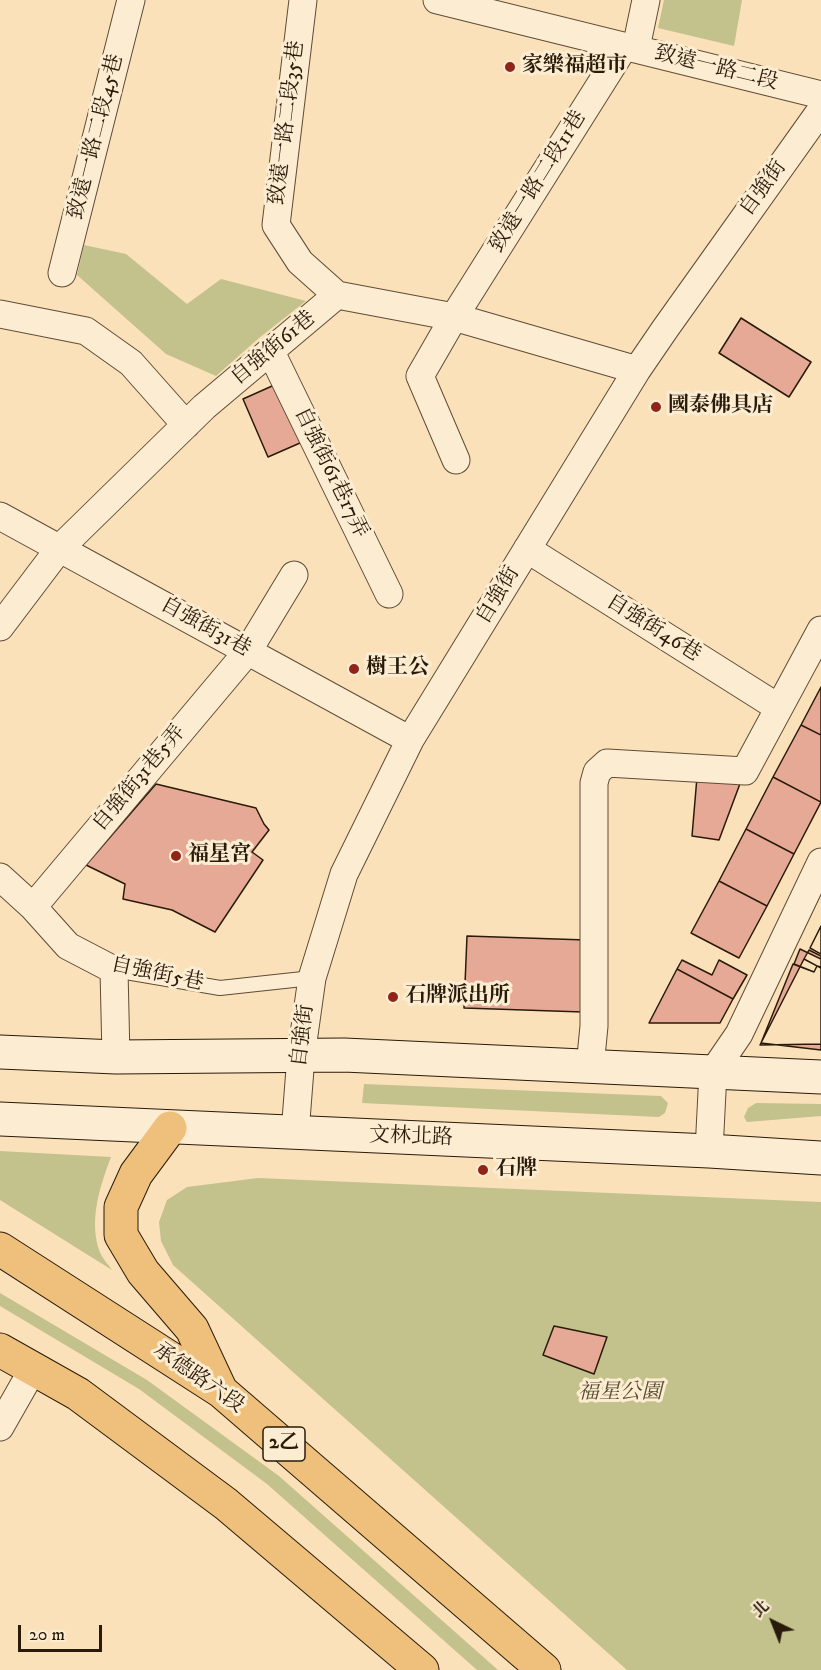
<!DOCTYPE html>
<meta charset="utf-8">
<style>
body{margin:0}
#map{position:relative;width:821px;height:1670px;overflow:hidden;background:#fbe1b9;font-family:"IM FELL DW Pica","Noto Serif TC",serif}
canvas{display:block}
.north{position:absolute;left:743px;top:1592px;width:60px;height:60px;-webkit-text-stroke:4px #fcecd2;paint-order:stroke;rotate:317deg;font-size:16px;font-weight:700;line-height:24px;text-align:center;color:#291b0a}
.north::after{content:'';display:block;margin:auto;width:21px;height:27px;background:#291b0a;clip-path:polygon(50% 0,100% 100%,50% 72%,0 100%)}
.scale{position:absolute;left:18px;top:1625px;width:84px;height:27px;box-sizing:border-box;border:3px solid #291b0a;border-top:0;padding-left:8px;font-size:18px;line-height:21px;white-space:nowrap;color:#291b0a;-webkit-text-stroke:4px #fcecd2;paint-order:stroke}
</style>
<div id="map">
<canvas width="821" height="1670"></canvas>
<div class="north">北</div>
<div class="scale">20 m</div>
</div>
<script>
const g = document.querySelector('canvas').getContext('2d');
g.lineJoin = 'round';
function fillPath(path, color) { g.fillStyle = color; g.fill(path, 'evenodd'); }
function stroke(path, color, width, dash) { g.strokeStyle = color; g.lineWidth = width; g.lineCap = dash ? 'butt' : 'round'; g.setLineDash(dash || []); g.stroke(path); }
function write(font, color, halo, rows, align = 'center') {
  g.font = font + ' "IM FELL DW Pica","Noto Serif TC",serif'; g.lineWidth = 6; g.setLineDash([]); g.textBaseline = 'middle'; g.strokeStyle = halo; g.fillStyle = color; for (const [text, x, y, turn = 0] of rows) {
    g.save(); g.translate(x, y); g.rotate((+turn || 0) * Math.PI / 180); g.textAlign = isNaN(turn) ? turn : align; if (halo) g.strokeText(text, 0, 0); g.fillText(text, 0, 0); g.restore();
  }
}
fillPath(new Path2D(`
 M664,0H742L734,46L658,28Z
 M84,245L126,254L187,304L221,279L306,301L259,338L216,376L166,354L77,275Z
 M364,1084L661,1096L668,1103L665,1113L659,1117L362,1103Z
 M756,1103L821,1104V1116L747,1122L744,1117L748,1108Z
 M0,1151L111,1157C100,1186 89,1219 99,1250C101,1257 108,1264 112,1270L0,1200Z
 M258,1178L821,1202V1670H627L173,1265L161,1241L159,1222L167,1200L187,1187Z
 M0,1293L147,1380L279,1476L498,1670H477L267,1484L139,1389L0,1306Z`), '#c3c18c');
const building = new Path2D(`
 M741,318L811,362L789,397L719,353Z
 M290,378L316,436L268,457L243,399Z
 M821,687V735L801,725Z
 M801,725L821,735V802L773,777Z
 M697,777L741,781L719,840L692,836Z
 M773,777L821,802L794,854L746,829Z
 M156,784L256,808L264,824L269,830L252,852L263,860L215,932L172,910L123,899L125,884L86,865Z
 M746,829L794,854L767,906L719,881Z
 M719,881L767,906L739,958L691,933Z
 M821,926V954L810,948Z
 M821,926V954L810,948Z
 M467,936L586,940L583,1012L464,1008Z
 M800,949L821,959V967L817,966L814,972L794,964Z
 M809,950L821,956V968L804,959Z
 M804,959L821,968V1044L760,1045Z
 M682,960L712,975L719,960L747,975L733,999L677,969Z
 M793,964L814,972L817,966L821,967V1050L761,1043Z
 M677,969L733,999L720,1023H649Z
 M554,1326L607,1337L594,1374L543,1355Z`);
fillPath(building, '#e6a995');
stroke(building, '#291b0a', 1.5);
const lane = new Path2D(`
 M114,970L220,988L312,978`);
const street = new Path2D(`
 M303,0L276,225L300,262L337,295
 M437,0L821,95
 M636,48L646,0
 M62,273L131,0
 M0,314L86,331L131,363L186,425
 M271,352L389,594
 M456,460L420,376L454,317L624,47
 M0,516L410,740
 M527,549L779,708
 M0,627L59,549L204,407L337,295L454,317L637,370
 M0,877L33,907L68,946L114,970L116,1057
 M33,907L248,651L294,575
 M590,1067L594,1026V783L597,772L607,763L745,771L821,630
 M295,1133L301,1056L312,978L344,874L410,740L637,370L665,329L821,110
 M709,1151L713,1072L739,1034L821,862
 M0,1427L33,1369`);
const secondary = new Path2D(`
 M0,1052L116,1057L344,1055L821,1077
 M0,1119L709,1151L821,1158`);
const primary = new Path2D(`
 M170,1128L136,1174L121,1207V1235L143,1272L192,1329L221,1391
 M0,1249L221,1391L544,1670
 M0,1350L78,1394L226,1504L422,1670`);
stroke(lane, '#5e4c36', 16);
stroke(street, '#5e4c36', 29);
stroke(secondary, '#291b0a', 35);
stroke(primary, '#291b0a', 35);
stroke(lane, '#fcecd2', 14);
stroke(street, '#fcecd2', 27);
stroke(secondary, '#fcecd2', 33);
stroke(primary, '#eec07c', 33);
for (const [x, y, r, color] of [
 [510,67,6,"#8f2418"],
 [656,407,6,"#8f2418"],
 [354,669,6,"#8f2418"],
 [176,856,6,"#8f2418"],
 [393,997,6,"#8f2418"],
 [483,1170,6,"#8f2418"]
]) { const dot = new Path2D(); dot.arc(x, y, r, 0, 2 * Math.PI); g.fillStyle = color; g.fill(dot); stroke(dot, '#fcecd2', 2); }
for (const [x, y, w] of [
 [284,1444,42]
]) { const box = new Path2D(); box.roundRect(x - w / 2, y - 17, w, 34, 4.5); g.fillStyle = '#fcecd2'; g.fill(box); stroke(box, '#291b0a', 1.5); }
write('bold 20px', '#291b0a', null, [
 ["2乙",284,1444]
]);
write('bold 21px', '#291b0a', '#fcecd2', [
 ["家樂福超市",522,67],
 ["國泰佛具店",668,407],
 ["樹王公",366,669],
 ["福星宮",188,856],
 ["石牌派出所",405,997],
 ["石牌",495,1170]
], 'left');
write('21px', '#291b0a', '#fcecd2', [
 ["致遠一路二段",716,69,14],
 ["致遠一路二段35巷",288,123,-83],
 ["致遠一路二段45巷",97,137,-76],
 ["致遠一路二段11巷",539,182,-58],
 ["自強街",764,189,-54],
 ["自強街61巷",274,349,-40],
 ["自強街61巷17弄",330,473,64],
 ["自強街",499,596,-59],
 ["自強街31巷",205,628,29],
 ["自強街46巷",653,629,32],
 ["自強街31巷5弄",140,779,-50],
 ["自強街5巷",157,975,12],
 ["自強街",304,1036,-83],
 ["文林北路",411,1138,2],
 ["承德路六段",198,1379,35]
]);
write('italic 21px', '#574d31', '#fcecd2', [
 ["福星公園",620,1394]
]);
</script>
